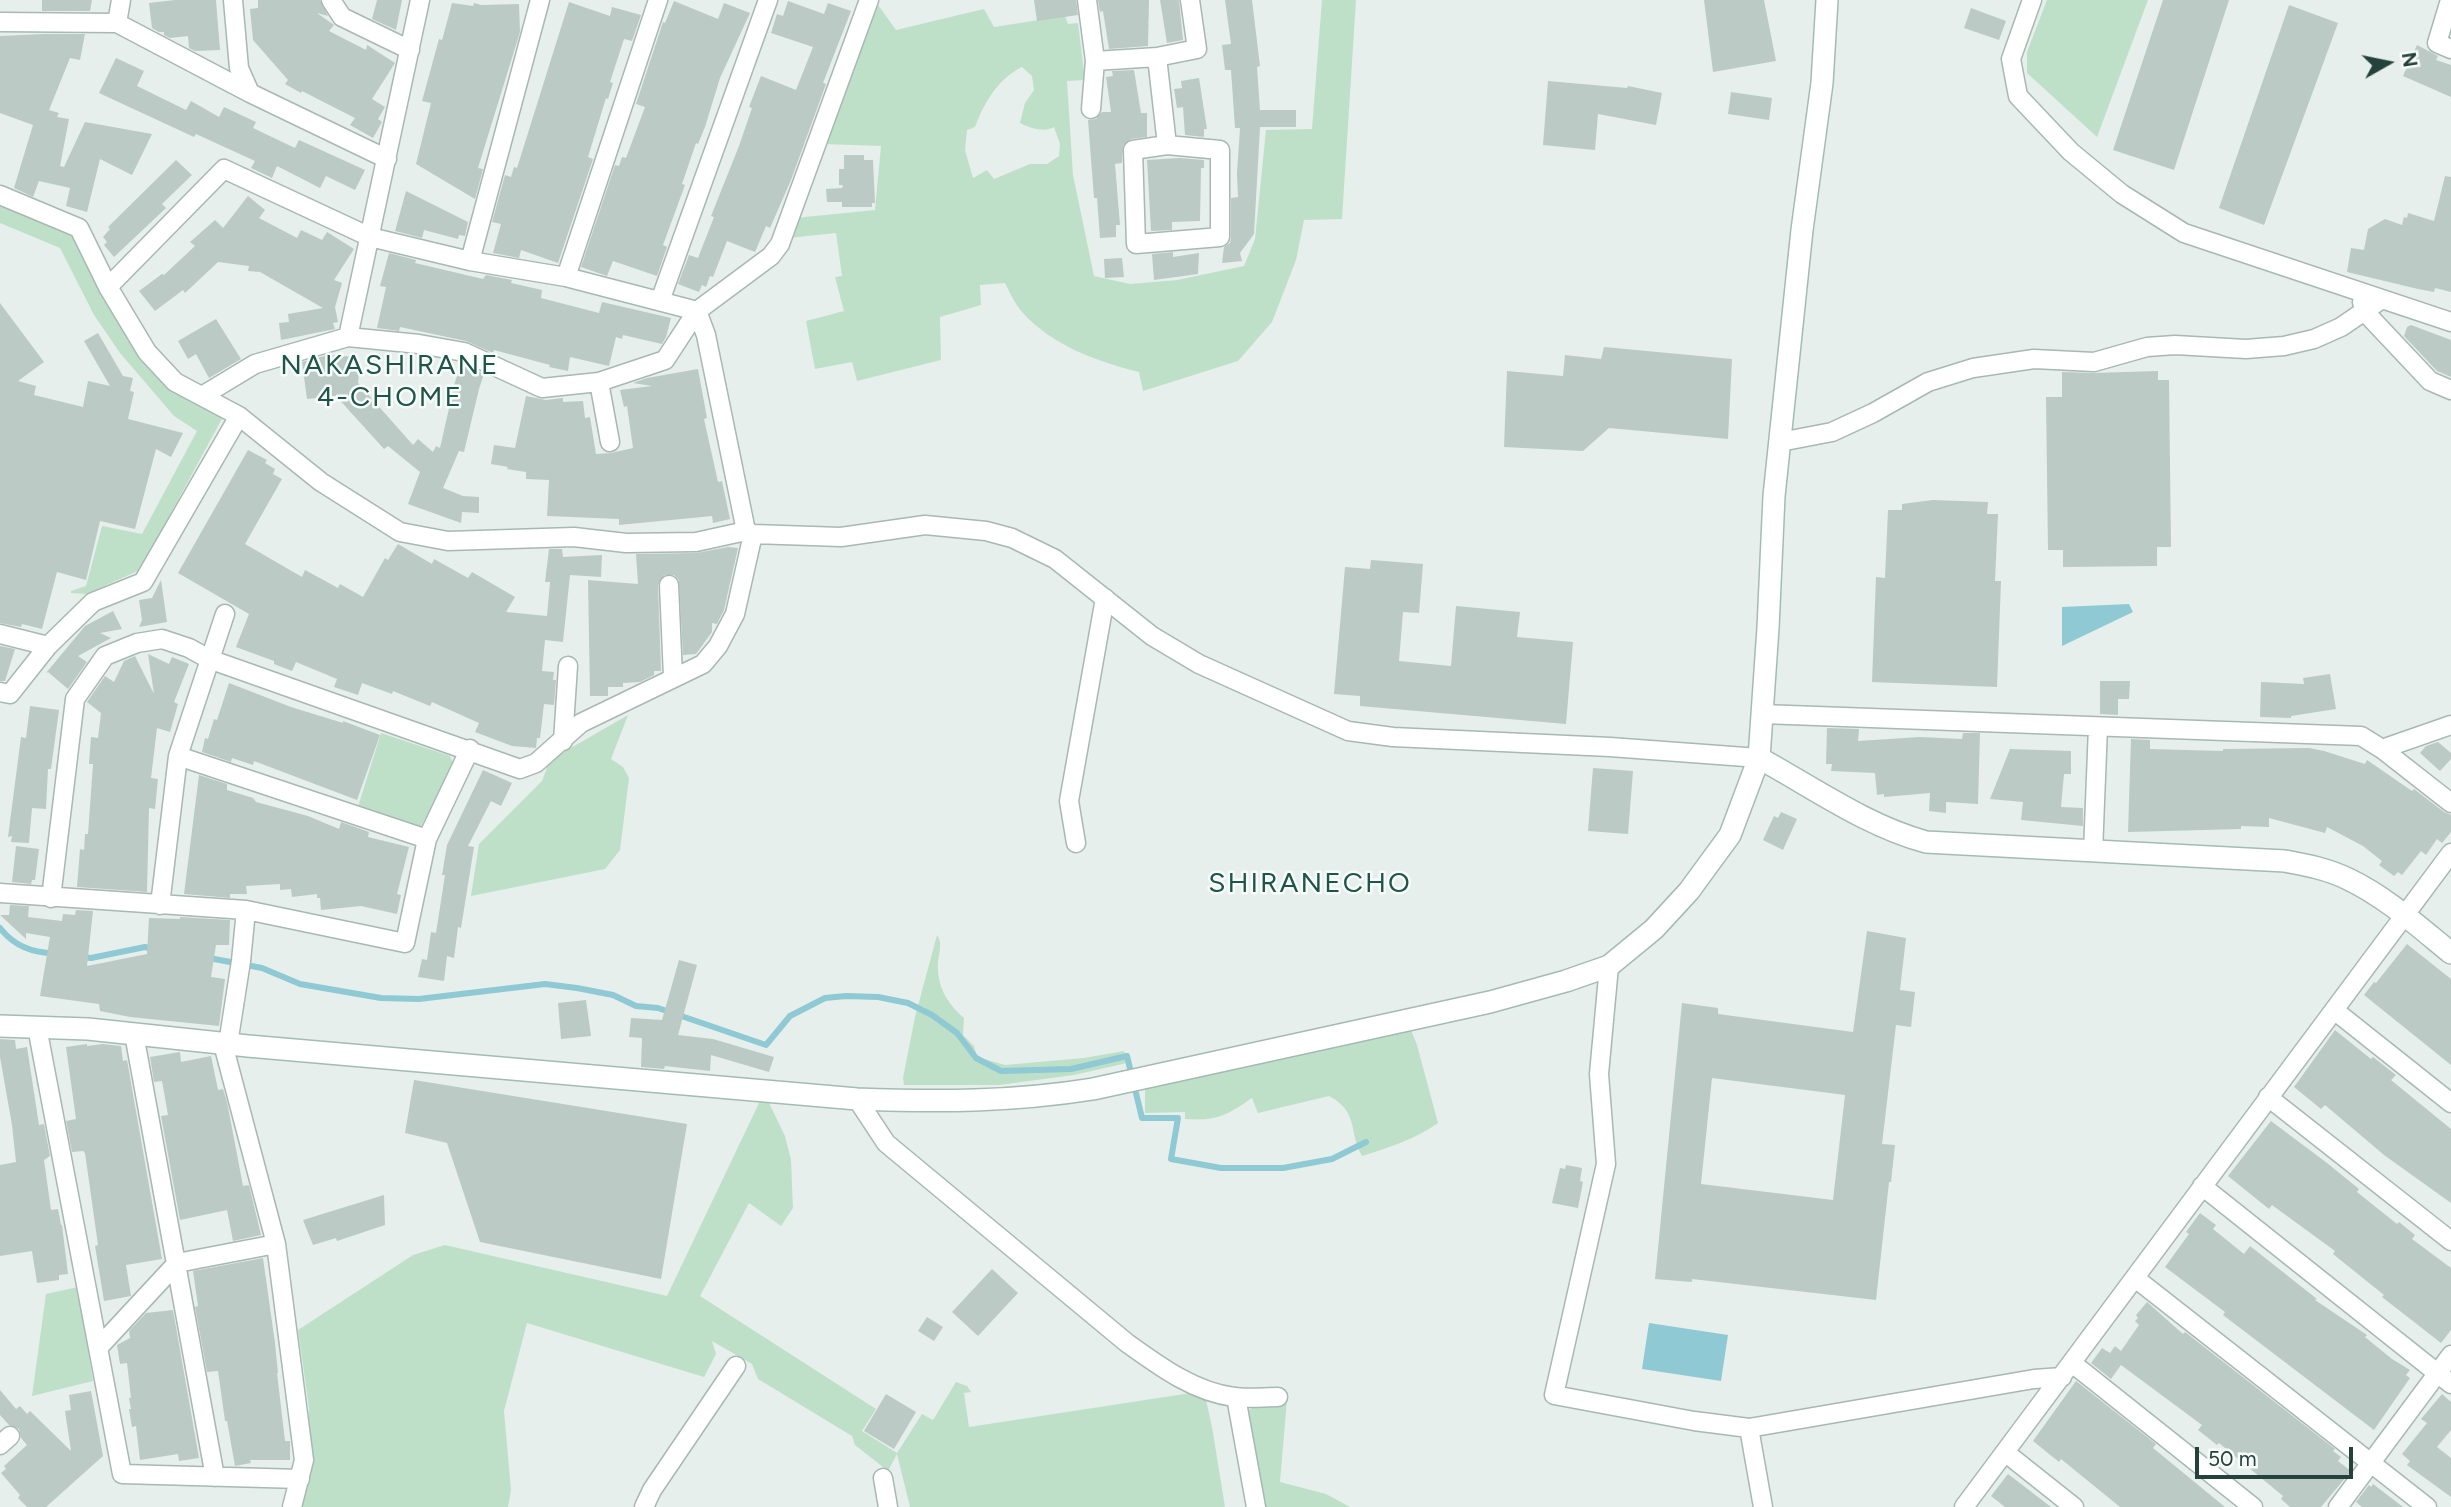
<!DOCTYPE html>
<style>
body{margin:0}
#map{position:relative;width:2451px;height:1507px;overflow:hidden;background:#e6efeb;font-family:Figtree,sans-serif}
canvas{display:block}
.north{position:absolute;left:2353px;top:28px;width:70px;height:70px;-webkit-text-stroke:5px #f7fbf9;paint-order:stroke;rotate:81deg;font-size:19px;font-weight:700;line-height:28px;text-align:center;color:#24423a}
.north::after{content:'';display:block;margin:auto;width:24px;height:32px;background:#24423a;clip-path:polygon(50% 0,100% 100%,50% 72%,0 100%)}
.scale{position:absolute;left:2195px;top:1447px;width:158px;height:32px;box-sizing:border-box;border:4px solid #24423a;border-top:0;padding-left:9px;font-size:21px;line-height:24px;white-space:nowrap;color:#24423a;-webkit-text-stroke:5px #f7fbf9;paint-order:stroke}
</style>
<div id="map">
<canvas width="2451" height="1507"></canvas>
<div class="north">N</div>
<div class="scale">50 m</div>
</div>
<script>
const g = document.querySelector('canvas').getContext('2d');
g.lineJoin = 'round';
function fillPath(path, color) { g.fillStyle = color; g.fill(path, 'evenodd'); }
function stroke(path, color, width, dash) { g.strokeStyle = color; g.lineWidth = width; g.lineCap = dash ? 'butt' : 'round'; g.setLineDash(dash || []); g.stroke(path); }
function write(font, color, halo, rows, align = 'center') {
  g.font = font + ' Figtree,sans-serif'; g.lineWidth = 5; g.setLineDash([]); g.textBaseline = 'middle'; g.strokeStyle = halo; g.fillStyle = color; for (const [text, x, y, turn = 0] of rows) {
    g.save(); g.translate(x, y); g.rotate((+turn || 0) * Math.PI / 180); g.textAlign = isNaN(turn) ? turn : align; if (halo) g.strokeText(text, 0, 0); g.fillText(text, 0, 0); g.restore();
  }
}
fillPath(new Path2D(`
 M1322,0H1356L1342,219L1304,220L1296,260L1272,322L1238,361L1143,391L1139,372C1096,361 1053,346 1022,312C1015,304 1010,293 1005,283L980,285L981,305L940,317L941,360L857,381L852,362L815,369L806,321L844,311L835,277L842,276L836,233L788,238L795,218L875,210L881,146L824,144L876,2L896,30L984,9L994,27L1065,16L1068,24L1078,23L1085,80L1067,81L1073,175L1094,276L1130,284L1177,280L1244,266L1255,239L1266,130L1312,129ZM1022,67L1032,76L1034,90L1025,103L1020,123C1030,128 1045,133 1054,127L1060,144L1059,156L1047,164H1030L994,179L987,170L973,178L965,150L967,130L975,127C985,101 998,79 1022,67Z
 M2047,0H2148L2097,137L2027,73V52Z
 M0,203L69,231L131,342L224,415L140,570L86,594L71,593V591L86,586L102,526L142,534L197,431L174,416L120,353L94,315L60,248L0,223Z
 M628,715L611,759L623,767L629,778L620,850L605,869L471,896L479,844L542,781L550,760Z
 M381,733L450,756L454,765L421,826L416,828L357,810Z
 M937,935C944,945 937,956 938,968C938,989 949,1005 964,1018L963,1035L974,1046L977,1057L1005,1065L1084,1058L1124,1051L1127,1063L1074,1075L999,1085H904L903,1078L915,1017Z
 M1409,1025L1417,1045L1438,1123C1414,1140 1390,1147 1362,1156C1348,1130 1359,1112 1329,1096L1258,1113L1252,1098C1226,1116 1217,1121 1185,1119V1112L1145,1113V1088Z
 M760,1101L769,1103L785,1136L791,1160L793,1208L781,1226L749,1203L700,1296L876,1409L862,1431L897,1453L922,1414L933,1420L956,1382L967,1386L971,1392L964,1393L969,1427L1204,1391L1212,1427L1225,1507H910L897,1454L888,1471L855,1445L852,1436L758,1379L752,1364L712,1341L716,1354L704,1377L527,1323L504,1411L511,1490L508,1507H299L308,1464L309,1408L298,1330L413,1255L445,1245L667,1296Z
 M78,1287L93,1381L32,1396L46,1294Z
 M1287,1399L1280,1482L1326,1494L1350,1507H1265L1247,1412L1256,1404Z`), '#bfe0c8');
fillPath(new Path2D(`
 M2129,604L2133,612L2062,646V607Z
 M1649,1323L1728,1335L1721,1381L1642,1369Z`), '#8ec9d4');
stroke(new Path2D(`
 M0,928C14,946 32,953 54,953
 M82,957L91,958L145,947L153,949
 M209,958L262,968L300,984L381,998L419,999L545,984L577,988L613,995L636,1006L658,1008L766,1045L790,1016L825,998L846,996L878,997L908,1003L932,1015L957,1033L976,1058L1001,1071L1071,1069L1127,1056L1142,1118H1178L1171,1159L1221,1168H1283L1332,1159L1366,1142`), '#8ec9d4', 6);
fillPath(new Path2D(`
 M42,0H92L90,11H42Z
 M175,0H216L220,50L195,51L189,48L188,36L170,38L164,35V32H159L152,28L149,3Z
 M258,0H320L328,16L317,13L334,25L329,31L366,50L367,45L395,63L372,99L385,107L378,119L382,122L373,138L350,125L355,118L302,91L301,93L285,84L288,80L253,40L250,9L258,8Z
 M377,0H402L396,30L372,19Z
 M1034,0H1076L1078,15L1037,21Z
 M1098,0H1149L1148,46L1109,49L1103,11L1100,12Z
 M1160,0H1179L1183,40L1167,43Z
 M1225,0H1252L1260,66L1257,67L1260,110H1296V127H1260L1254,234L1240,253L1242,261L1222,263L1224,247L1230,243L1231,238V198L1238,197L1237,173L1240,128H1235L1231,70H1225L1222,45L1231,44Z
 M1704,0H1764L1776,61L1713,72Z
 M2163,0H2229L2174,170L2113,150Z
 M674,1L718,19L724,3L750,13L720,78L705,127L698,144L696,143L682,184L685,185L663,245L667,247L657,276L613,261L607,276L581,267L615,165L619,166L622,157L626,158L645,107L636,104L663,22L665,23Z
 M788,1L824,14L828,3L851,11L823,83L826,84L791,180L770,228L766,226L755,252L727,241L713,277L710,276L706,287L702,285L699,292L678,284L689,255L698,258L714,217L711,216L739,146L752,108L749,107L761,76L796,90L813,47L771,33L777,14L783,16Z
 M569,2L610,16L612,7L641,15L632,41L624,39L610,82L613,83L608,99L606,98L588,157L593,159L558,263L521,250L519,258L493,253L501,224L492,222L505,175L511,177L514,167L517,168Z
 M452,3L473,6L474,3L481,5L519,4L520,32L478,168L483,169L475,199L416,164L431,103L422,101L439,39L442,40L443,37Z
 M2289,5L2338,23L2264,225L2219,208Z
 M1971,8L2006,21L1999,40L1964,28Z
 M44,34H85L80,60L70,58L49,110L59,113L57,117L69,119L60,166L64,167L85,122L152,134L132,175L100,159L87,212L66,206L70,188L39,181L33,197L14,188L33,125L0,113V36Z
 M2417,45L2438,56L2436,60L2451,65V97L2403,76Z
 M116,58L144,71L137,86L186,110L191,101L219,117L224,107L256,122L253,128L295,148L299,140L365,170L355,190L326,176L320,188L277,166L272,178L251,168L255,161L196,134L194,137L99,93Z
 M1134,70L1141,113H1147V137L1131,139L1123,146L1122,163L1115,164L1120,225H1116V237L1100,238L1097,198H1094L1088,120L1096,119L1102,112H1111L1106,77L1113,76L1112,71Z
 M1199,78L1207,129H1204V137L1185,135L1183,107L1177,108L1174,89L1182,88L1181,81Z
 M1548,81L1627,88L1628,86L1662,93L1656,125L1598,114L1595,150L1543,145Z
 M1731,92L1772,98L1769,120L1728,114Z
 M844,155H864V160H873L875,203H872V207H842V202H827L826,189L842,188L843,185H839V169H844Z
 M1180,158L1204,160V168H1201L1200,221L1172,222V230L1151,231L1147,160Z
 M176,160L192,175L162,204L166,208L114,257L104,245L107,242L103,237L110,229L108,227Z
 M2445,176L2451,177V292L2435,288L2434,292L2418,289L2347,272L2351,248L2364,250L2368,229L2385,219L2402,225L2404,217L2407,218L2408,213L2434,221Z
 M406,191L468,222L465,236L459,235L458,239L424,230L422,238L395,231Z
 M248,196L265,210L259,218L297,238L301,230L322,240L327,232L354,249L334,280L342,283L335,307L338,322L333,323L335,329L281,340L279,323L289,322L288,314L323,308L260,272L248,271L249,266L218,262L185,293L183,290L155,311L139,291L162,274L164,275L195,246L190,242L215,220L223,228Z
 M1173,252V257L1199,253L1198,274L1154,280L1152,254Z
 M389,253L416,260L415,263L483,279L486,275L512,280L511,283L542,290L541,298L599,313L602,302L671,318L666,337L662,344L623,335L622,339L616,337L609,366L570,357L568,371L549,367L550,365L494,350L493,353L466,341L400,327L399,331L377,328L386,287L380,286Z
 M1122,258L1124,277L1105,278L1104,259Z
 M0,303L44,362L18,381L36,386L34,395L83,407L88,381L110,386L84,341L98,333L123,376L133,378L130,391L134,392L128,419L183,433L171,457L156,449L135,529L100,521L86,580L57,572L42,629L22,624L21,627L0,623Z
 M216,319L241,359L209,378L196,354L188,359L178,341Z
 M2411,325L2451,340V377L2437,371L2404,336L2407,327Z
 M1604,347L1732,359L1728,439L1609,428L1583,451L1504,447L1507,371L1563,376L1565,355L1601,359Z
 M328,355L358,357L357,361H360L358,383L413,445L418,439L433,452L436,446L440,448L455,382L461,365L484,374L479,389L464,452L459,451L443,488L463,496L479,497V513L462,512L461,523L408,504L420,472L388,446L384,449L336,396L307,399L302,362Z
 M698,369L707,418L704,419L718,482L722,481L730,519L713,523L712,516L619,525V519L547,516L549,480L526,479V472L507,469L508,467L491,464L494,445L515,448L526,396L546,400L563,398V402L583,401L585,418L590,417L596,454L611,453L633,448L627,406L624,407L620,390L652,386L633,383L647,378Z
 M2158,371V380H2169L2171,547H2157V566L2063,567V550H2048L2046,397H2062V372L2093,373Z
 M248,450L267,460L265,463L275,469L273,474L282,479L245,544L302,577L305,570L338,588L340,584L363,597L385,558L388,560L398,544L432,564L434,559L468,578L472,572L515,597L506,612L547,616L550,582H545L549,549H562L563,557L602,555L601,577L570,575L563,642L545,640L542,671L554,672L553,680H556L554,705L544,704L540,738H537L536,748L512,746L475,732L479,723L432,702L430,706L393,691L392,694L362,683L358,695L334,687L337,679L296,662L292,671L274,664V661L236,647L249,614L178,573Z
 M1933,500L1988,502L1987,514H1998L1995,581H2001L1997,687L1872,682L1876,577L1885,578L1888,510H1902V504Z
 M728,547L738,548L724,610L717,624L712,623V632L696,654L683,655L679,580L674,575H664L658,585L661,671H654V675L640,682L623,683V687H608V696H590L588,580L638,584L636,554L696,553Z
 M1371,560L1423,564L1419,613L1403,612L1399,661L1451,666L1456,606L1520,612L1517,637L1573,642L1566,724L1360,706V696L1334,694L1345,567L1370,569Z
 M161,580L167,622L139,627L142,620L139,600L152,598Z
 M113,611L122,629L100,633L111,638L78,656L87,662L68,689L48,672L46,673L85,626Z
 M0,646L15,649L5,681H0Z
 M148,654L169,664L172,657L189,664L174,702L178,704L170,732L157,728L151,778L158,779L155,809L149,808L147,892L77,887L80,849L84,850L85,834H88L93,764H89L91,737L98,738L101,713L87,702L105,676L114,682L124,661L135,656L154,694Z
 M2330,674L2336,709L2291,716V718L2260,717L2261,682L2304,684L2303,678Z
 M2100,681H2130L2129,699H2118V715L2100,714Z
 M229,683L291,707L343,723V721L380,735L357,800L254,761L253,765L232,758L231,762L202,752L205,738L208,739L214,719L217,720Z
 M30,706L59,710L51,769H48L46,809L32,808L29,843L11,842L12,836L8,837L21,737L26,738Z
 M1827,728L1859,729L1858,741L1920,737L1962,739L1963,733H1980L1978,804L1946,802V813L1929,811L1930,793L1884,797V794L1877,795L1875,773L1831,771L1832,764H1826Z
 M2131,739L2150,740V749L2223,751V749L2309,748L2324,751L2365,764L2367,760L2412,791L2414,789L2444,812L2451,815V832L2442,843L2437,839L2426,855L2421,851L2402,875L2398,872L2394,876L2379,865L2382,861L2363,846L2327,827L2325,833L2269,818V827L2241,826V829L2128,832Z
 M2438,742L2451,753V759L2440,771L2420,753L2426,746Z
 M2010,749L2071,751V774H2064L2061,807L2083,808V826L2021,820L2023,802L1990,799Z
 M1593,768L1633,771L1628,834L1588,831Z
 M483,770L512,783L501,806L491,801L468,846L474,847L461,928L458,927L454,958L447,956L444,981L418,977L422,959L427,960L431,932L436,933L445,875H442L447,845Z
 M199,775L227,784V790L253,798L256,802L308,816L339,829L341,822L369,832L368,837L409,847L397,894L401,895L397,914L361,906L321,910L320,898H317V894L292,897L291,889L280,890V884L246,886L247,894H230V898L184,894Z
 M1781,812L1797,819L1783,850L1763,840L1774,816L1778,818Z
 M16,846L39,849L35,880H32L31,884L12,882Z
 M10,905L29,906L28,917L62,921L63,914L75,915L76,910L93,911L87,966L147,954L149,918L180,919V917L230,920L229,945H216L211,977L225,979L219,1026L130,1017L100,1011L99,1004L40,996L50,937L26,933V939L0,915H9Z
 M1867,931L1906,938L1900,990L1915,992L1911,1027L1896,1025L1882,1144L1895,1145L1891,1182H1889L1876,1300L1692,1279V1282L1655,1279L1682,1003L1718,1008V1014L1853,1032ZM1712,1078L1845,1095L1833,1200L1701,1184Z
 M2407,944L2451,979V1065L2364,995L2374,982L2376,983Z
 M679,960L697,965L678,1035L713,1039L774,1057L769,1072L711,1055L710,1071L665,1066L664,1069L641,1067L642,1038L629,1037L631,1018L662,1020Z
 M586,1000L591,1036L561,1039L558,1003Z
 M2335,1030L2371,1059L2373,1057L2396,1075L2391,1080L2451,1129V1203L2384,1155L2325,1105L2321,1109L2294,1087Z
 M0,1039L15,1040L16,1049L27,1047L39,1125L44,1124L50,1156L44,1160L51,1210L58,1209L61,1225H62L68,1274L59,1275V1280L37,1283L32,1251L0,1256V1165L16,1162L12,1125L0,1057Z
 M87,1044V1046L103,1044L121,1046L123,1061L127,1060L162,1259L126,1265L131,1296L104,1301L95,1246L98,1245L85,1153L83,1151L72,1152L66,1121L76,1119L66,1047Z
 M180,1052L181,1062L211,1056L218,1090L223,1089L227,1102L243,1186L249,1185L261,1235L233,1241L227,1210L180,1220L161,1116L168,1115L162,1081L154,1082L150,1057Z
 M414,1080L687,1124L661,1279L480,1242L447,1143L405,1133Z
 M2271,1121L2327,1163L2359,1189L2357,1192L2397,1224L2399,1222L2415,1235L2412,1239L2451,1268V1330L2441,1343L2382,1297L2384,1295L2333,1254L2335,1251L2272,1205L2269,1209L2228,1176Z
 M1566,1165L1582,1168L1580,1181L1583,1182L1578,1208L1552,1203L1560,1168L1565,1169Z
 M384,1195L385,1225L337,1241L336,1238L313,1245L303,1220Z
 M2200,1213L2216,1225L2213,1229L2244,1254L2250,1246L2317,1299L2315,1300L2367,1335L2365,1337L2392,1359L2410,1370L2406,1375L2410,1378L2374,1430L2223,1315L2225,1312L2165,1267L2189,1234L2186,1232Z
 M263,1258L275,1343L278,1373H277L285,1441H290V1460H250L251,1463L235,1466L227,1421H225L218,1371L207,1372L195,1307L198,1306L193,1271Z
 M992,1269L1018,1293L978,1336L952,1312Z
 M2147,1302L2183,1334L2185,1332L2335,1449L2333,1451L2341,1457L2338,1461L2351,1471L2321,1507H2290L2281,1499L2283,1496L2219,1443L2217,1445L2198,1430L2202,1425L2121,1365L2111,1379L2091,1363L2102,1348L2110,1353L2115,1346L2121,1351L2139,1325L2135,1321L2138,1318L2136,1315Z
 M173,1310L199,1458L179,1461L178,1454L140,1460L136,1426L132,1427L129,1409H131L129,1398H131L127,1363L120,1364L117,1345L130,1338L129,1331L146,1313Z
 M927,1317L943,1327L934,1341L918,1331Z
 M2076,1381L2156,1444L2153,1448L2225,1507H2120L2061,1459L2059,1462L2033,1441Z
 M0,1390L16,1409L20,1406L27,1414L30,1411L71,1451L65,1411L71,1410L69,1395L91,1391L103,1456L46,1507H27L18,1498L20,1495L1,1473L6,1469L4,1466L27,1445L21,1438L19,1429L9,1425L0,1415Z
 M886,1394L916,1412L894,1449L864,1431Z
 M2442,1394L2451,1402V1430L2437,1447L2451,1458V1497L2407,1465L2410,1461L2402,1454L2427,1423L2421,1419Z
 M2008,1474L2051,1507H2005L1991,1496Z
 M2373,1484L2403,1507H2362L2356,1502L2369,1485L2371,1487Z`), '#bbcac4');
const street = new Path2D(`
 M233,0L239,68L250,93
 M331,0L342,17L410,50
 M1087,0L1095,61L1157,57L1197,49L1190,0
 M2032,0L2011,59L2018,96L2071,152L2122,194L2184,233L2451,322
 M2450,0L2437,43L2451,49
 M0,22L117,23L250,93L387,159
 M117,23L121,0
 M1157,57L1167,145L1133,150L1136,244L1220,237V150L1167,145
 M1091,109L1095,61
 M0,195L79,228L108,287L147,352L175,382L239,416L321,482L400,532L448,541L574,537L626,543L696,542L746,531L753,534L841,537L925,525L986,531L1012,538L1055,559L1152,636L1199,664L1348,731L1393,737L1610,747L1759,758
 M470,261L540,0
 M566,277L658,0
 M108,287L224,169L370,237L470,261L566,277L697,311L706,335L746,531
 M660,301L768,0
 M2362,302L2365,312L2430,381L2451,390
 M348,337L420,0
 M599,382L610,442
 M202,396L255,364L348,337L419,344L464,352L542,388L599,382L665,360L697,311L771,256L780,244L869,0
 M1780,442L1832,432L1873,413L1928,382L1973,368L2034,359L2094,362L2147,347L2175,345L2246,349L2284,346L2314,339L2341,327L2382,299
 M669,585L673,677
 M0,634L48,646
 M0,692L10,694L48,646L93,602L143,582L239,416
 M1762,714L2361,736L2382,749L2451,803
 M563,741L568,666
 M2382,749L2451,725
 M178,756L427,839
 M1076,843L1069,801L1105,598
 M2093,852L2098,727
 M0,893L246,910L405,943L427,839L470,749
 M51,898L75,699L105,656L137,643L162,639L189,648L209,659L520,769L536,763L581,723L703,664L718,646L735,614L753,534
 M160,905L178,756L225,614
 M1609,966L1599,1074L1606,1164L1554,1395L1694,1421L1749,1428L2034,1379L2062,1377
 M2334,1010L2451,1103
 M37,1027L122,1474L300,1479
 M134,1034L215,1477
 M223,1044L276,1244L304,1460L292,1507
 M228,1044L241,961L246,910
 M2268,1097L2451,1241
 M857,1099L886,1143L1127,1343C1159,1366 1194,1392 1234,1397C1248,1399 1264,1397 1278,1397
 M2202,1186L2451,1384
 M2135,1278L2427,1507
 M99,1347L177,1263L276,1244
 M2072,1363L2253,1507
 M1236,1397L1256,1507
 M1749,1428L1763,1507
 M0,1445L10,1436
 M2006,1453L2074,1507
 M883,1478L888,1507
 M644,1507L652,1490L736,1366
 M1964,1507L2451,853
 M2338,1507L2451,1355`);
const secondary = new Path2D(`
 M1759,758C1814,788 1865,825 1926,842L2285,861C2306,865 2328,869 2348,879C2386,897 2419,927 2451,953
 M0,1026L88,1029L248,1046L857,1099C939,1102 1011,1102 1093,1089L1490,1002L1566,981L1609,966L1654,929L1689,891L1730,835L1759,758L1768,628L1774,496L1802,230L1822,83L1827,0`);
stroke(street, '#a8b8b2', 21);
stroke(secondary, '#a4bbb3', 24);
stroke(street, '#fff', 18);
stroke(secondary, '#fff', 21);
g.letterSpacing = '2px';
write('28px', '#1f5548', '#f7fbf9', [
 ["NAKASHIRANE",390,366],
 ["4-CHOME",390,398],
 ["SHIRANECHO",1310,884]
]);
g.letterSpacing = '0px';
</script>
